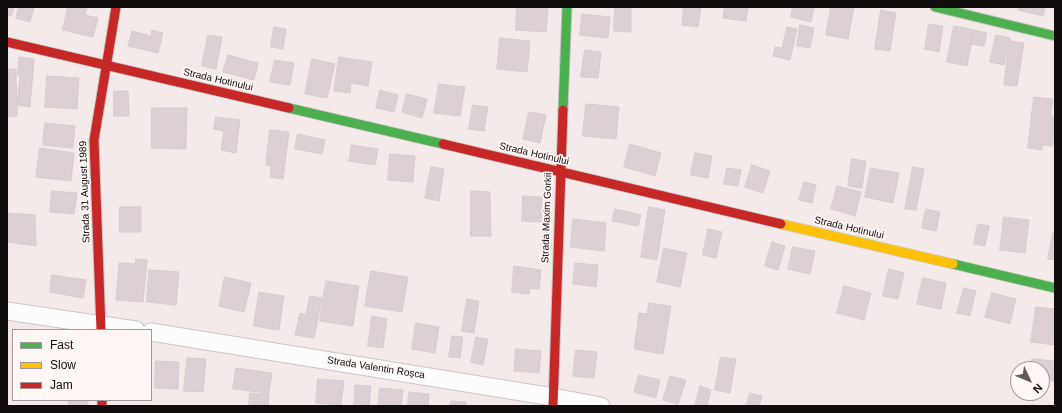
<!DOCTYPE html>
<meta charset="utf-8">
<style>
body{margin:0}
#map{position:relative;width:1062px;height:413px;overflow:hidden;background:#f4eaea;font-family:Helvetica,sans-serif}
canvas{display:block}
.frame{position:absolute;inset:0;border:8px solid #120d0d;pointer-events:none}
.legend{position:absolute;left:12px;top:329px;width:140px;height:72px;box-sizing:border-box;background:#fef7f6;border:1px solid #a09999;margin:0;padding:5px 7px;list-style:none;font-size:12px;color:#120d0d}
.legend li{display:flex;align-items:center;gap:8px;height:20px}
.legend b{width:20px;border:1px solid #a09999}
.north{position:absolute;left:1010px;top:361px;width:40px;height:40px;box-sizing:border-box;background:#fef7f6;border:1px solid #a09999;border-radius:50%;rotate:134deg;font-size:11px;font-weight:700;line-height:16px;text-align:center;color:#120d0d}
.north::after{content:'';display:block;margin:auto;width:14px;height:18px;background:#615a5a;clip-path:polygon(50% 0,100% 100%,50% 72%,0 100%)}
</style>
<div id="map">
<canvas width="1062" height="413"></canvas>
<div class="frame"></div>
<ul class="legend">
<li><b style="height:5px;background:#4caf50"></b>Fast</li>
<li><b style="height:5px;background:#ffc107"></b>Slow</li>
<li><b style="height:5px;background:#c62828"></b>Jam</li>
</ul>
<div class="north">N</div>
</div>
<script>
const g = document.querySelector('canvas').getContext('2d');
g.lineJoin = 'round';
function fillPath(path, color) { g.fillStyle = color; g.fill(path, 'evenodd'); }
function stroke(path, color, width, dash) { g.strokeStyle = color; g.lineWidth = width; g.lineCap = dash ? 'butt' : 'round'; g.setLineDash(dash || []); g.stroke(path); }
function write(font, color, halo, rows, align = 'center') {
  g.font = font + ' Helvetica,sans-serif'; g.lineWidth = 3.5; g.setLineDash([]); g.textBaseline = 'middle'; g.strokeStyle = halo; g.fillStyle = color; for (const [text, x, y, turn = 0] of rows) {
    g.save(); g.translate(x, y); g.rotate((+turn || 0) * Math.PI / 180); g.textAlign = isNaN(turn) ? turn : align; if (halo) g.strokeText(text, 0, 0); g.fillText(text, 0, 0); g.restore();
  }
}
const building = new Path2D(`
 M7,7H14L11,16L7,15Z
 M19,7H34L30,22L16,18Z
 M68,7L87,8L85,15L98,18L93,37L63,30Z
 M517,7H548L546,32L516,30Z
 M615,7H631V32L614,31Z
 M684,7H701L698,27L682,25Z
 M725,7H748L746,21L723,18Z
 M793,7H814L811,22L791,17Z
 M831,7H854L848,39L826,35Z
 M1019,7H1045L1043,16L1018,10Z
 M881,10L896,13L890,51L875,49Z
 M582,14L610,17L608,38L580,35Z
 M929,24L943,26L939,52L925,49Z
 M800,25L814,28L810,48L797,46Z
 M954,26L974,30L967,66L947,62Z
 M274,27L286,29L283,49L271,47Z
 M787,27L797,29L790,60L773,56L775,47L782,48Z
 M152,30L163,33L158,53L128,46L132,31L151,36Z
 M974,30L987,33L984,46L971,44Z
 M208,35L222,37L216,69L202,66Z
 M996,35L1010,38L1004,65L990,62Z
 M500,38L530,41L527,72L497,69Z
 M1010,41L1024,43L1017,86L1004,85Z
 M585,50L601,52L598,78L581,77Z
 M228,55L258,63L254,80L223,72Z
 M19,57L34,59L30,107L17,105L20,75H18Z
 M339,57L372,62L368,86L351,83L350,93L334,91Z
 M312,59L335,64L327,98L305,94Z
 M275,60L294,63L290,85L270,82Z
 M7,69H16L17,116L7,117Z
 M47,76L79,78L77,109L45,107Z
 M439,84L465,87L460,116L434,113Z
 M380,90L398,95L394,112L376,108Z
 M114,91H128L129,116H114Z
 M407,94L427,99L422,118L402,112Z
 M1034,97L1053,99L1051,114L1055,119V142L1053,141L1052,146L1042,145V150L1028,148Z
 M586,104L619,107L616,139L583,136Z
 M473,105L488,107L484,131L469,129Z
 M152,108H187L186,149L152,148Z
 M529,112L546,115L540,143L523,139Z
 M216,117L240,120L236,153L221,150L224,131L214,129Z
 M45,123L75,126L73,148L43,145Z
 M270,130L289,132L283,179L270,177L271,166L266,165Z
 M298,134L325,140L322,154L295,149Z
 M630,144L661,153L655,176L624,167Z
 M352,145L378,149L375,165L349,161Z
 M40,148L74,153L71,181L36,177Z
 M695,153L712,156L708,178L691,175Z
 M390,154L415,156L413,182L388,180Z
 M852,159L866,161L862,188L848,186Z
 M752,165L770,171L763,193L745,187Z
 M431,167L444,169L439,201L425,198Z
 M913,167L924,169L916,210L905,209Z
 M727,168L741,170L738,186L724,184Z
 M871,168L899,173L893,203L865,197Z
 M804,182L816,185L812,203L799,200Z
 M837,186L861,192L855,216L831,209Z
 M52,191L77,193L74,214L50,212Z
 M471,191L490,192L491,236H471Z
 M523,196L542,197L541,222L522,221Z
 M120,207H141V232H120Z
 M649,207L665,210L657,260L641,257Z
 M615,209L641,215L638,226L612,221Z
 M926,209L940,212L936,231L922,228Z
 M7,213L35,215L36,246L7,242Z
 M1004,217L1029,220L1025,253L1000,250Z
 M573,219L606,223L604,251L571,247Z
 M978,224L989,226L985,246L974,244Z
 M708,229L722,232L716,258L703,255Z
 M1053,233H1055V260L1048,259Z
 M772,242L785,246L778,270L765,266Z
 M793,247L815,251L810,274L788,269Z
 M664,248L687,253L680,287L657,282Z
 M136,259L147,260L143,302L116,300L119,263L135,264Z
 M575,263L598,265L596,287L573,284Z
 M514,266L541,270L539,289L530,288L529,294L512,292Z
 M889,269L904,273L898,299L883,296Z
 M149,270L179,272L176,305L147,302Z
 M371,271L408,277L402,312L365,306Z
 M52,275L86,280L83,298L50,292Z
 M225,277L251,283L244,312L219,306Z
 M923,278L946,283L941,309L917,304Z
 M326,281L359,286L353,326L320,321Z
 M844,286L871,293L864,320L837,313Z
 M964,288L976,291L970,316L957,313Z
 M259,292L284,296L279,330L254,326Z
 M992,293L1016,299L1010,324L985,317Z
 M310,296L322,298L314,338L295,335L300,313L306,314Z
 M467,299L479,301L474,333L462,331Z
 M649,303L671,306L663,354L634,349L639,313L647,314Z
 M1036,307L1055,309V345L1031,342Z
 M372,316L387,319L383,348L368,346Z
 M416,323L439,327L435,353L412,349Z
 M452,336L463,337L460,358L449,357Z
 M476,337L488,339L483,365L471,362Z
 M516,349L541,351L539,373L514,371Z
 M576,350L597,352L594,378L573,376Z
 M721,357L736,359L730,393L715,390Z
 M187,358L206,359L203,392L184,391Z
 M1032,359L1055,361L1054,381L1042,380V369H1031Z
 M156,361L179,362L178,389L155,388Z
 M236,368L272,373L269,393L233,389Z
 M639,375L660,380L656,398L634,392Z
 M670,376L686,380L678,404L663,400Z
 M318,379L344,381L341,405L316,403Z
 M355,385L371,386L369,406H354Z
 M700,386L711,390L707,406H695Z
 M380,388L403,390L401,406H378Z
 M409,392L429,394L428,406H408Z
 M250,393L269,394L268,406H249Z
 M750,393L762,396L759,406H746Z
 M69,400H88V406H69Z
 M451,401L466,402V406H450Z`);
fillPath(building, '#ddd0d4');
stroke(building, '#d4ccce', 1);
const street = new Path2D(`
 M7,311L136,330
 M151,332L553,397L601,406`);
const fast = new Path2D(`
 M935,7L1055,36
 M289,108L443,144
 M563,110L567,7
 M953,264L1055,288`);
const slow = new Path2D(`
 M781,224L953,264`);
const jam = new Path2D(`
 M7,42L289,108
 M443,144L781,224
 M101,330L94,140L116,7
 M102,400V406
 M553,406L563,110`);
stroke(street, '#ccc5c5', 19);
stroke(fast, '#ccc5c5', 11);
stroke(slow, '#ccc5c5', 11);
stroke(jam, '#ccc5c5', 11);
stroke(street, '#fdfcfc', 17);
stroke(fast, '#4caf50', 9);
stroke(slow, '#ffc107', 9);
stroke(jam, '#c62828', 9);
write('10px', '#120d0d', '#fef7f6', [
 ["Strada Hotinului",218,80,13],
 ["Strada Hotinului",534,154,13],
 ["Strada 31 August 1989",85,192,-92],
 ["Strada Maxim Gorkii",547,218,-88],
 ["Strada Hotinului",849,228,13],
 ["Strada Valentin Roșca",376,368,9]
]);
</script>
